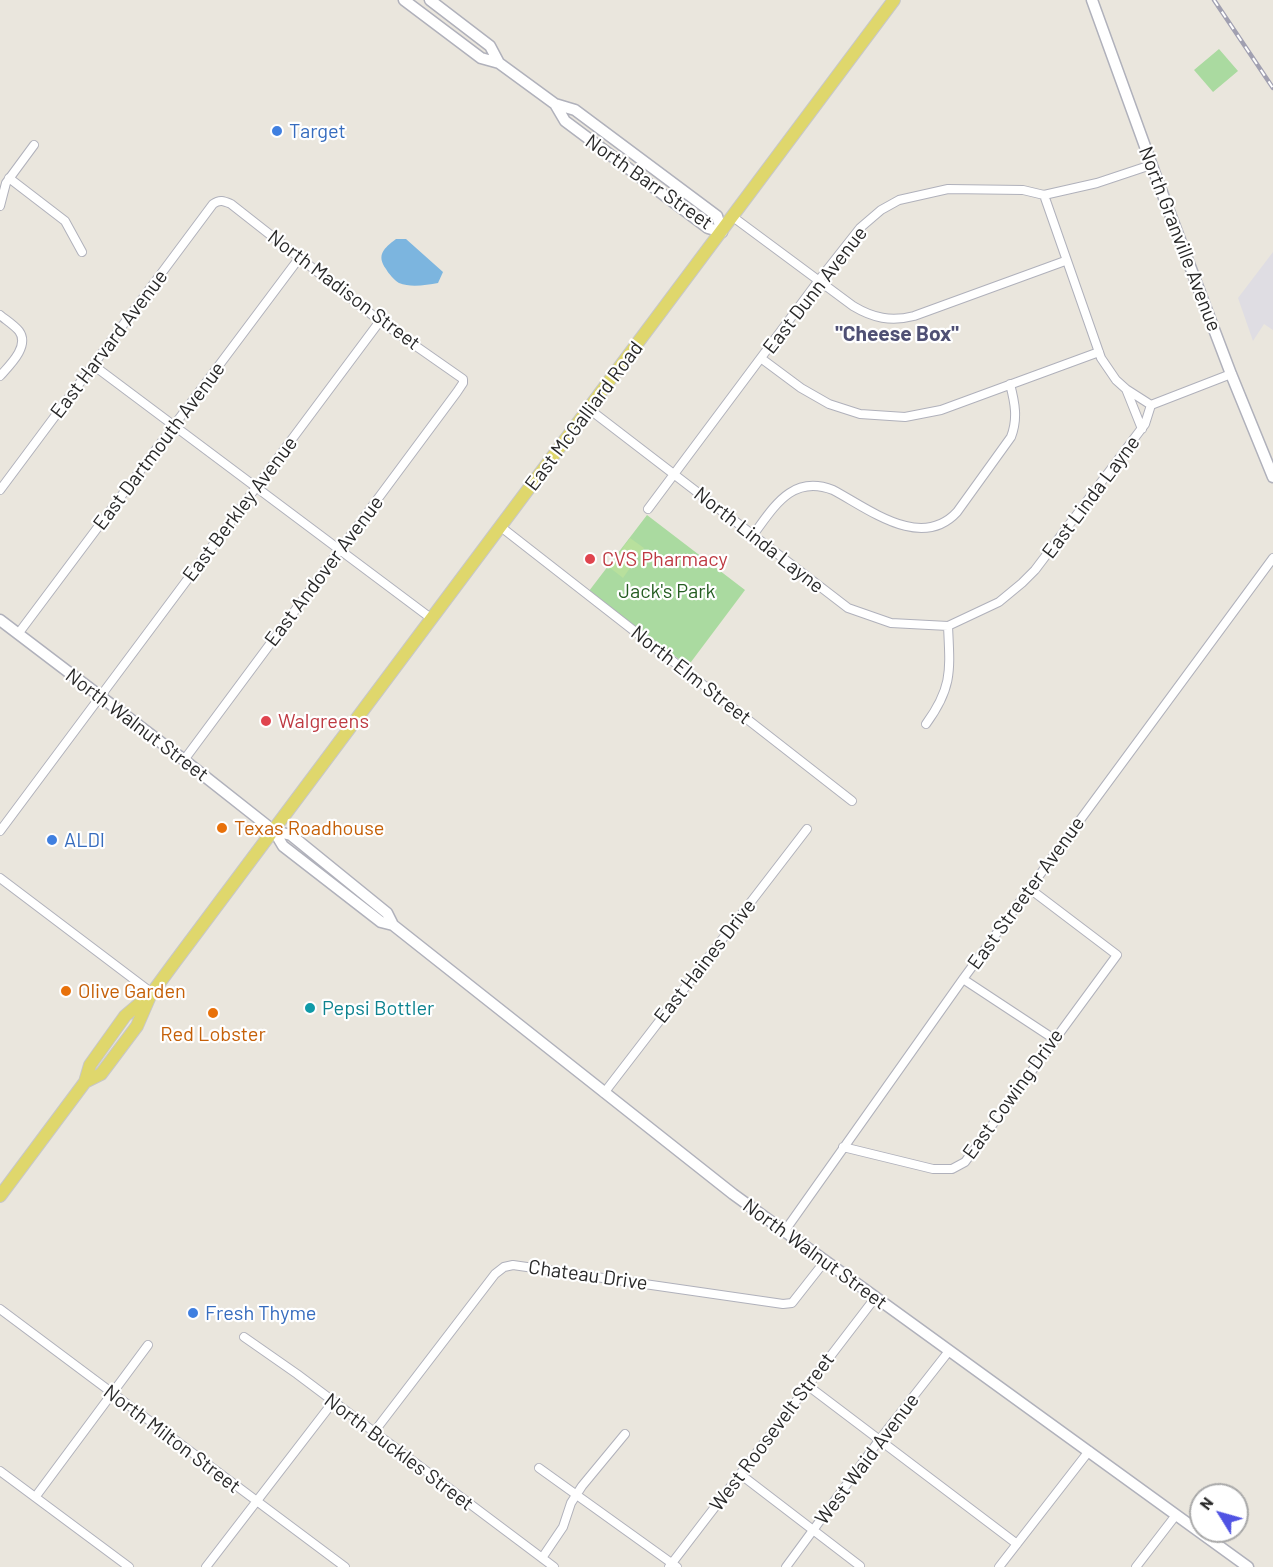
<!DOCTYPE html>
<style>
body{margin:0}
#map{position:relative;width:1273px;height:1567px;overflow:hidden;background:#eae6dd;font-family:Barlow,sans-serif}
canvas{display:block}
.north{position:absolute;left:1189px;top:1483px;width:60px;height:60px;box-sizing:border-box;background:#fff;border:2px solid #a9a9a9;border-radius:50%;rotate:307deg;font-size:16px;font-weight:700;line-height:24px;text-align:center;color:#292929}
.north::after{content:'';display:block;margin:auto;width:21px;height:27px;background:#5053e3;clip-path:polygon(50% 0,100% 100%,50% 72%,0 100%)}
</style>
<div id="map">
<canvas width="1273" height="1567"></canvas>
<div class="north">N</div>
</div>
<script>
const g = document.querySelector('canvas').getContext('2d');
g.lineJoin = 'round';
function fillPath(path, color) { g.fillStyle = color; g.fill(path, 'evenodd'); }
function stroke(path, color, width, dash) { g.strokeStyle = color; g.lineWidth = width; g.lineCap = dash ? 'butt' : 'round'; g.setLineDash(dash || []); g.stroke(path); }
function write(font, color, halo, rows, align = 'center') {
  g.font = font + ' Barlow,sans-serif'; g.lineWidth = 4.5; g.setLineDash([]); g.textBaseline = 'middle'; g.strokeStyle = halo; g.fillStyle = color; for (const [text, x, y, turn = 0] of rows) {
    g.save(); g.translate(x, y); g.rotate((+turn || 0) * Math.PI / 180); g.textAlign = isNaN(turn) ? turn : align; if (halo) g.strokeText(text, 0, 0); g.fillText(text, 0, 0); g.restore();
  }
}
fillPath(new Path2D(`
 M1273,252V330L1264,324L1253,341L1238,298Z`), '#dfdde3');
fillPath(new Path2D(`
 M1219,49L1238,71L1213,92L1194,70Z
 M647,515L745,590L688,666L589,591Z`), '#aadaa0');
fillPath(new Path2D(`
 M630,538L644,548L623,578L609,567Z`), '#b8e09d');
fillPath(new Path2D(`
 M396,239H406L443,272L438,283C426,285 411,288 399,283C394,280 389,274 386,269C376,255 384,248 396,239Z`), '#7cb5df');
const street = new Path2D(`
 M9,178L65,221L82,252
 M1044,195L1101,358L1116,380L1126,389L1142,429
 M0,206L6,183L34,145
 M733,217L853,306C873,318 891,322 914,316L1065,261
 M0,315C6,320 14,325 19,331C30,346 10,365 0,376
 M762,359L801,388L829,404L860,414L905,417L941,410L1099,352
 M93,365L432,619
 M1126,389L1151,405
 M589,409L848,608L891,623L948,626L999,602L1022,583L1035,570L1145,424L1151,405L1231,374
 M0,490L213,204C220,199 224,201 231,204L380,321L463,379V383L457,392L184,760
 M648,509L819,280L860,228L881,210L899,200L948,189L1023,190L1044,195L1097,183L1151,165
 M501,527L852,801
 M753,535C774,507 792,474 833,490C869,509 921,551 957,512L1011,437C1018,419 1015,403 1010,384
 M18,634L300,257
 M926,724C953,687 950,670 948,626
 M0,831L380,321
 M0,878L152,993
 M963,979L1054,1039
 M604,1093L807,829
 M843,1147L933,1169H952L965,1162L1117,955L1030,889
 M784,1232L963,979L1273,558
 M0,1309L345,1567
 M244,1337L297,1374L554,1567
 M807,1385L1017,1544
 M374,1432L495,1274L504,1267L513,1265L783,1304L792,1303L825,1261
 M539,1468L677,1567
 M0,1471L129,1567
 M740,1474L860,1566
 M36,1496L148,1345
 M542,1558L563,1527L571,1503L582,1486L625,1434
 M206,1567L333,1402
 M669,1567L875,1298
 M786,1567L880,1439L949,1351
 M999,1567L1089,1451
 M1136,1567L1176,1515`);
const secondary = new Path2D(`
 M404,0L481,58L499,63
 M430,0L490,46L499,63L555,104L565,121L708,228L722,232
 M1092,0L1155,174L1231,374L1273,477
 M555,104L575,110L717,216L722,232
 M0,620L184,760L274,831L283,846L381,922L393,925L733,1194L1248,1567
 M274,831L291,835L387,913L393,925`);
const primary = new Path2D(`
 M85,1082L101,1074L137,1026L150,996
 M0,1196L85,1082L90,1065L125,1016L152,993L174,963L894,0`);
stroke(street, '#b0b1bb', 10);
stroke(secondary, '#b0b1bb', 13);
stroke(primary, '#c7c7c7', 14);
stroke(street, '#fff', 8);
stroke(secondary, '#fff', 10);
stroke(primary, '#dfd76c', 12);
const rail = new Path2D(`
 M1214,0L1273,88`);
stroke(rail, '#a1a0b1', 4.5);
stroke(rail, '#fff', 2, [7]);
for (const [x, y, r, color] of [
 [277,131,6,"#3f7fe0"],
 [590,559,6,"#e0444e"],
 [266,721,6,"#e0444e"],
 [222,828,6,"#e8710a"],
 [52,840,6,"#3f7fe0"],
 [66,991,6,"#e8710a"],
 [310,1008,6,"#0f9aa8"],
 [213,1013,6,"#e8710a"],
 [193,1313,6,"#3f7fe0"]
]) { const dot = new Path2D(); dot.arc(x, y, r, 0, 2 * Math.PI); g.fillStyle = color; g.fill(dot); stroke(dot, '#fff', 2); }
write('20px', '#366cbe', '#fff', [
 ["Target",289,131],
 ["ALDI",64,840],
 ["Fresh Thyme",205,1313]
], 'left');
write('20px', '#292929', '#fff', [
 ["North Barr Street",649,182,35],
 ["North Granville Avenue",1180,239,69],
 ["North Madison Street",344,290,37],
 ["East Dunn Avenue",815,290,-52],
 ["East Harvard Avenue",109,344,-53],
 ["East McGalliard Road",584,416,-53],
 ["East Dartmouth Avenue",159,446,-53],
 ["East Linda Layne",1091,497,-53],
 ["East Berkley Avenue",240,509,-53],
 ["North Linda Layne",759,540,38],
 ["East Andover Avenue",324,571,-53],
 ["North Elm Street",691,675,38],
 ["North Walnut Street",137,725,37],
 ["East Streeter Avenue",1026,893,-54],
 ["East Haines Drive",705,961,-52],
 ["East Cowing Drive",1013,1094,-54],
 ["North Walnut Street",815,1254,36],
 ["Chateau Drive",588,1275,8],
 ["West Roosevelt Street",772,1432,-53],
 ["North Milton Street",172,1439,37],
 ["North Buckles Street",399,1452,37],
 ["West Waid Avenue",867,1459,-53]
]);
write('20px', '#be3a42', '#fff', [
 ["CVS Pharmacy",602,559],
 ["Walgreens",278,721]
], 'left');
write('20px', '#255d22', '#fff', [
 ["Jack's Park",667,591]
]);
write('20px', '#c56008', '#fff', [
 ["Texas Roadhouse",234,828],
 ["Olive Garden",78,991],
 ["Red Lobster",213,1034,"center"]
], 'left');
write('20px', '#0d838f', '#fff', [
 ["Pepsi Bottler",322,1008]
], 'left');
write('bold 21px', '#4f5074', '#fff', [
 ["\"Cheese Box\"",897,334]
]);
</script>
